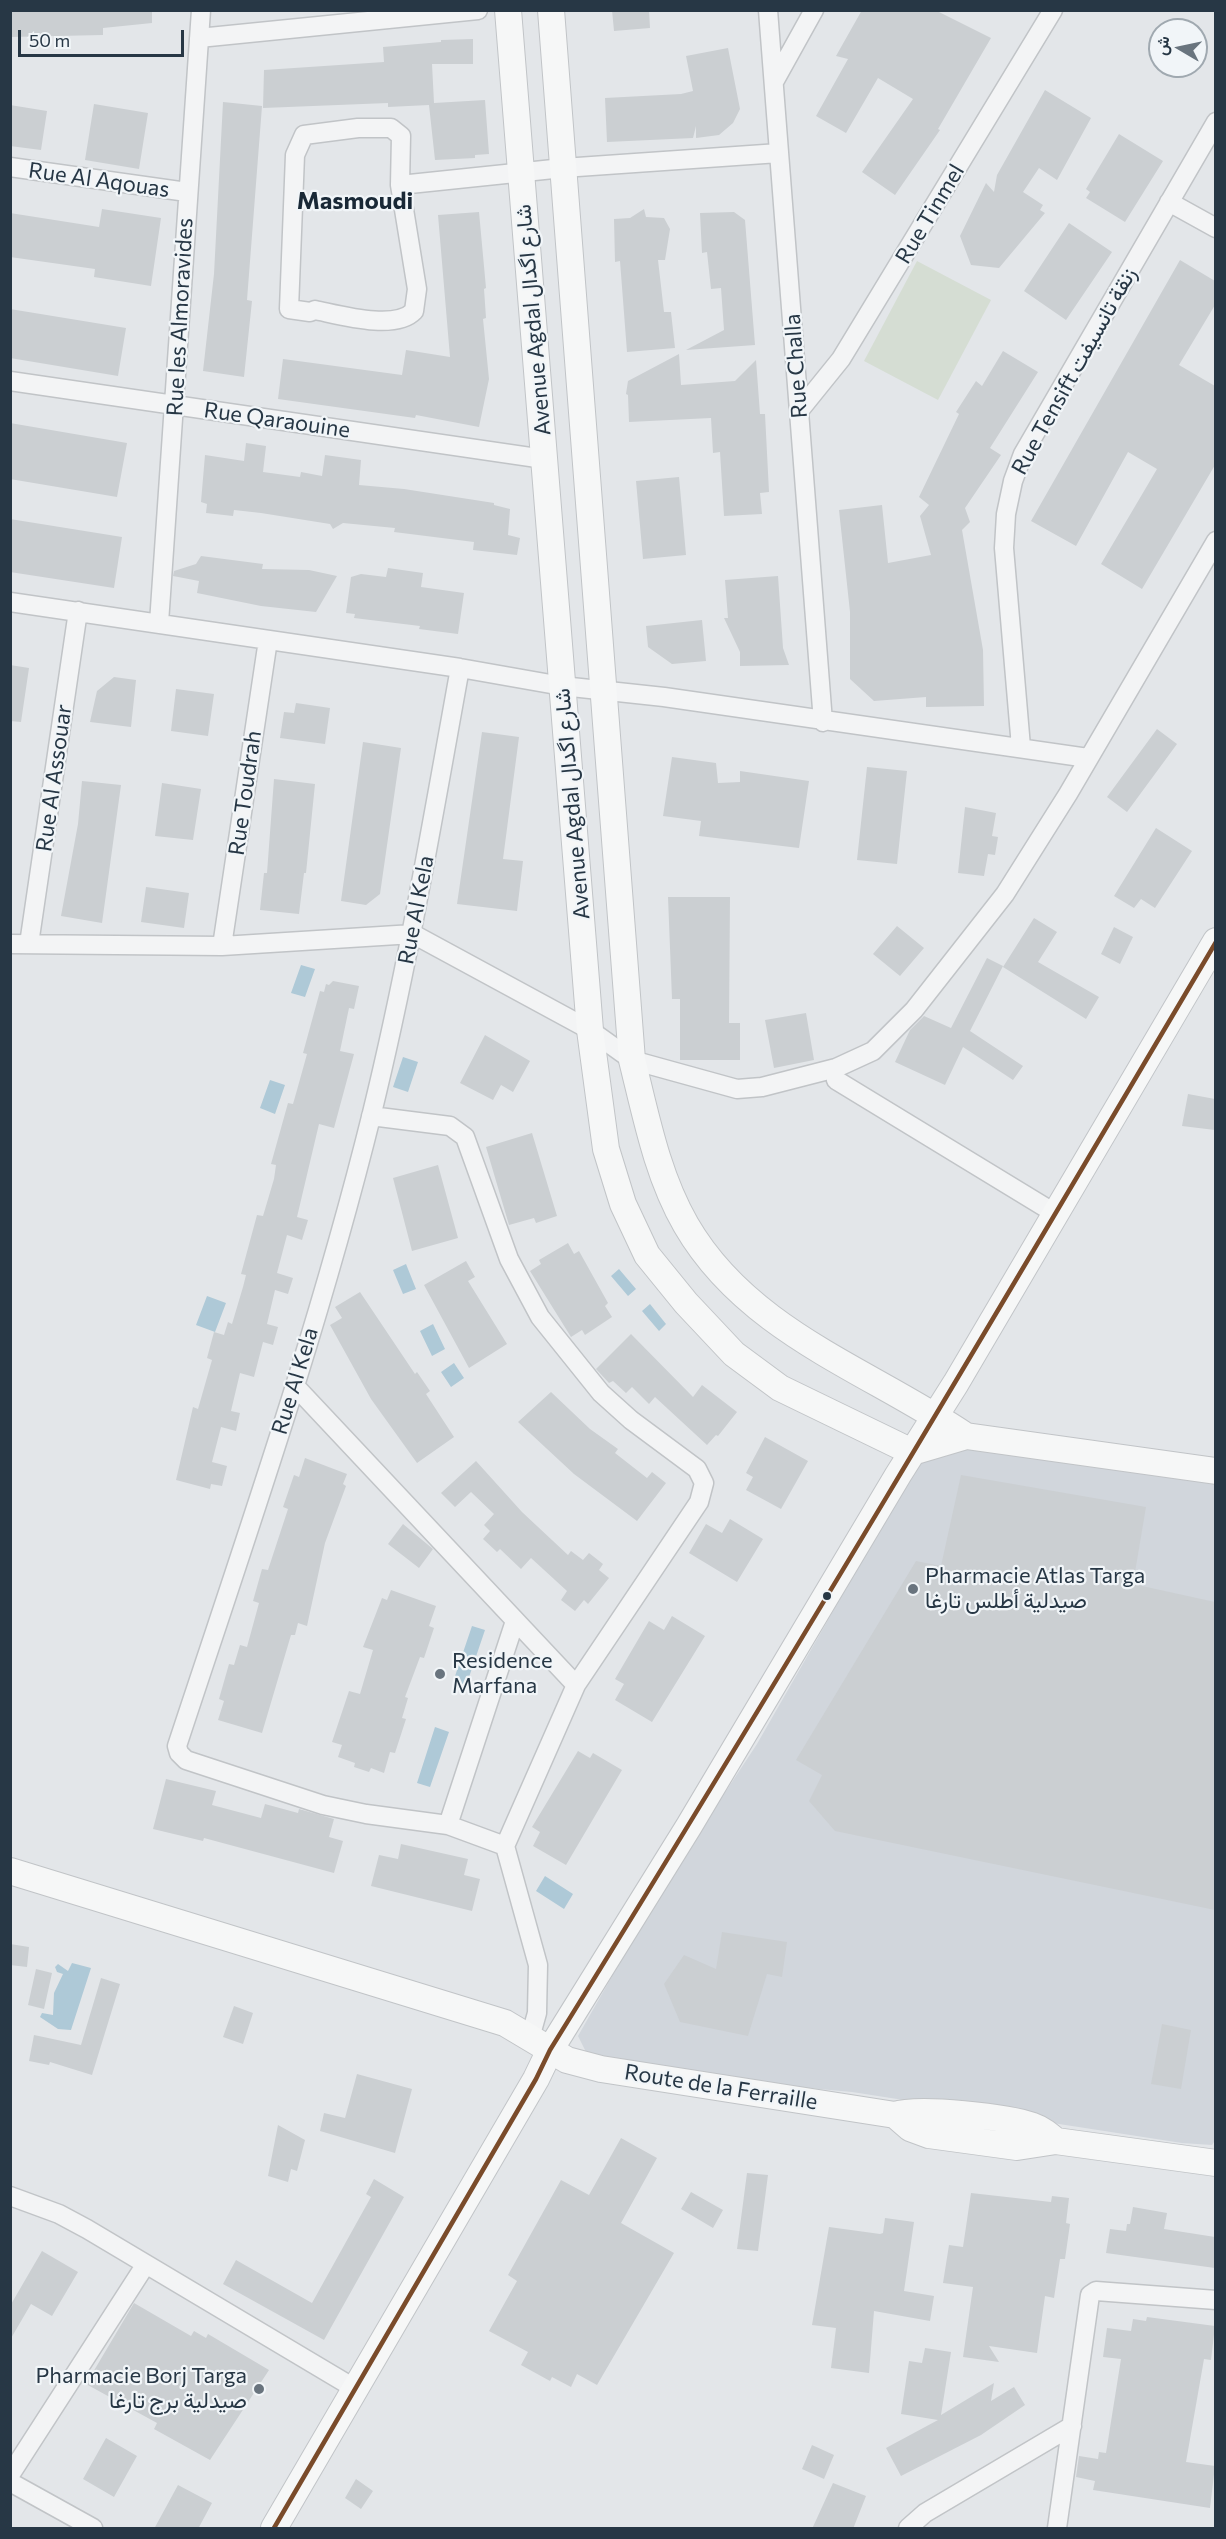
<!DOCTYPE html>
<meta charset="utf-8">
<style>
body{margin:0}
#map{position:relative;width:1226px;height:2539px;overflow:hidden;background:#e3e6e9;font-family:Commissioner,Vazirmatn,sans-serif}
canvas{display:block}
.frame{position:absolute;inset:0;border:12px solid #273745;pointer-events:none}
.north{position:absolute;left:1148px;top:18px;width:60px;height:60px;box-sizing:border-box;background:#f1f5f8;border:2px solid #a0a9b0;border-radius:50%;rotate:279deg;font-size:16px;font-weight:700;line-height:24px;text-align:center;color:#273745}
.north::after{content:'';display:block;margin:auto;width:21px;height:27px;background:#69747e;clip-path:polygon(50% 0,100% 100%,50% 72%,0 100%)}
.scale{position:absolute;left:18px;top:30px;width:166px;height:27px;box-sizing:border-box;border:3px solid #273745;border-top:0;padding-left:8px;font-size:18px;line-height:21px;white-space:nowrap;color:#273745;-webkit-text-stroke:4px #f1f5f8;paint-order:stroke}
</style>
<div id="map">
<canvas width="1226" height="2539"></canvas>
<div class="frame"></div>
<div class="north">ش</div>
<div class="scale">50 m</div>
</div>
<script>
const g = document.querySelector('canvas').getContext('2d');
g.lineJoin = 'round';
function fillPath(path, color) { g.fillStyle = color; g.fill(path, 'evenodd'); }
function stroke(path, color, width, dash) { g.strokeStyle = color; g.lineWidth = width; g.lineCap = dash ? 'butt' : 'round'; g.setLineDash(dash || []); g.stroke(path); }
function write(font, color, halo, rows, align = 'center') {
  g.font = font + ' Commissioner,Vazirmatn,sans-serif'; g.lineWidth = 4.5; g.setLineDash([]); g.textBaseline = 'middle'; g.strokeStyle = halo; g.fillStyle = color; for (const [text, x, y, turn = 0] of rows) {
    g.save(); g.translate(x, y); g.rotate((+turn || 0) * Math.PI / 180); g.textAlign = isNaN(turn) ? turn : align; if (halo) g.strokeText(text, 0, 0); g.fillText(text, 0, 0); g.restore();
  }
}
fillPath(new Path2D(`
 M938,1428L1215,1480L1216,2139L1212,2145L1182,2143L852,2092L797,2087L605,2056L586,2052L578,2036L664,1885L757,1744Z`), '#d1d6dc');
fillPath(new Path2D(`
 M917,261L991,300L938,400L864,361Z`), '#d5ddd3');
fillPath(new Path2D(`
 M301,965L315,969L305,997L291,993Z
 M403,1057L418,1062L408,1092L393,1087Z
 M270,1080L285,1085L275,1114L260,1108Z
 M406,1264L416,1289L403,1294L393,1270Z
 M619,1269L636,1289L628,1296L611,1276Z
 M207,1296L226,1303L215,1332L196,1325Z
 M650,1304L666,1324L659,1331L642,1311Z
 M433,1324L445,1349L432,1356L420,1331Z
 M454,1363L464,1378L451,1387L441,1372Z
 M472,1626L485,1630L466,1686L453,1682Z
 M435,1727L449,1732L430,1787L417,1783Z
 M545,1876L573,1894L564,1909L536,1891Z
 M72,1963L91,1968L71,2030L58,2029L40,2017L42,2013L53,2015L54,1993L63,1974L57,1972L55,1967L58,1964L68,1971Z`), '#aec9d7');
fillPath(new Path2D(`
 M10,10H152V23L103,28V35L10,37Z
 M612,10H649L650,28L614,31Z
 M862,10H935L991,38L938,129L940,130L895,195L862,172L913,99L878,78L846,133L816,116L848,59L836,56Z
 M473,39V64H432L434,103L485,100L489,154L475,155V158L435,160L429,105L388,107V103L263,108L264,70L384,62L383,47L441,42V40Z
 M728,48L740,109L733,123L719,135L696,138V126L693,138L607,142L605,98L681,94L693,91L686,56Z
 M1045,90L1091,118L1057,180L1039,168L1023,192L1043,205L1040,210L1045,213L999,268L971,265L960,236L986,183L994,192L997,175Z
 M223,102L262,106L247,300L252,301L244,377L203,371L214,274Z
 M94,104L148,113L139,169L85,160Z
 M10,105L47,111L41,150L10,146Z
 M1119,134L1163,161L1125,222L1086,198L1090,192L1086,189Z
 M102,209L161,218L151,286L94,277L95,269L10,257V213L99,227Z
 M644,209L646,217L664,218L670,229L665,260H658L664,312H671L675,348L627,352L620,261L615,262L614,219L630,218Z
 M479,212L486,288L484,289L486,318L483,319L489,379L479,427L416,415L415,418L278,399L283,359L402,375L406,350L450,357L438,215Z
 M734,212L745,220L755,345L686,350L724,330L721,288L711,289L707,252L702,253L700,213Z
 M1069,223L1112,252L1066,320L1024,291Z
 M1180,260L1215,281V305L1179,365L1215,386V465L1142,589L1101,564L1157,469L1128,452L1076,546L1031,521Z
 M10,309L126,328L118,376L10,358Z
 M1003,351L1038,372L990,448L1001,455L965,508L970,522L962,530L983,650L984,706L926,707V697L874,701L850,679V612L839,510L882,505L888,563L931,555L920,516L929,505L919,497L959,414L956,412L976,381L982,386Z
 M679,354L681,385L735,381L756,360L760,414H765L769,492L760,493L762,514L724,516L720,452L713,453L711,418L629,422L628,395L626,394L628,381Z
 M10,423L127,443L117,497L10,479Z
 M246,443L266,446L263,472L300,477L301,472L322,476L325,455L361,460L359,485L404,489L494,503V505L510,509L508,535L520,538L517,555L473,550L474,542L394,532L395,528L343,523L333,529L330,524L261,513L234,510L233,516L206,513L207,504L201,502L205,455L244,461Z
 M679,477L686,555L643,559L636,481Z
 M10,519L122,537L114,588L10,572Z
 M201,556L263,564L262,569L309,570L337,576L316,612L261,606L197,593L199,581L173,576L174,571L196,564Z
 M388,568L423,573L421,587L464,593L458,634L419,629L420,626L354,618L355,614L346,613L351,577L361,574L386,577Z
 M778,576L783,648L789,665L740,666V652L724,618H728L725,580Z
 M702,620L706,661L672,664L648,647L646,626Z
 M10,665L29,668L21,722L10,721Z
 M114,677L136,680L131,727L90,722L97,691Z
 M176,689L214,694L208,736L171,731Z
 M296,703L330,708L325,744L280,738L284,712L294,713Z
 M1157,729L1177,744L1127,812L1107,797Z
 M482,732L519,737L503,859L523,861L517,911L457,904Z
 M363,742L401,748L380,894L366,905L341,901Z
 M672,757L716,763L718,783L740,782V771L809,781L799,848L699,836L701,821L663,816Z
 M867,767L907,771L897,864L857,860Z
 M274,779L315,784L306,873H304L299,914L260,910L264,873H267Z
 M82,781L121,785L102,923L61,916L78,824Z
 M162,783L201,789L193,840L155,836Z
 M965,807L996,813L992,836L998,837L995,855L988,854L984,876L958,873Z
 M1156,828L1192,851L1155,908L1141,899L1134,908L1114,896Z
 M146,887L189,893L184,928L141,922Z
 M668,897H730L729,1023H740V1060H680V999H672Z
 M1034,918L1057,932L1038,962L1099,997L1086,1019L1003,967Z
 M897,926L924,948L900,976L873,954Z
 M1114,927L1133,937L1120,964L1101,954Z
 M987,958L1003,966L970,1031L1023,1066L1013,1080L963,1047L945,1085L895,1062L910,1030L924,1016L951,1028Z
 M333,981L359,986L354,1009L349,1008L340,1051L354,1054L334,1128L319,1124L297,1217L308,1220L302,1240L287,1235L277,1273L293,1278L288,1294L275,1290L267,1324L278,1327L273,1345L263,1342L254,1377L240,1373L231,1411L240,1413L236,1431L221,1427L212,1462L227,1466L222,1486L211,1484L210,1489L176,1480L193,1407L198,1409L212,1360L207,1358L214,1332L224,1335L228,1322L232,1324L243,1287L246,1275L241,1274L257,1215L263,1216L274,1179L276,1165L271,1164L288,1103L293,1104L297,1090L307,1054L303,1053L320,991L324,992L326,984L329,985Z
 M806,1013L814,1060L774,1068L765,1020Z
 M485,1035L530,1061L513,1092L501,1085L493,1100L460,1083Z
 M1188,1094L1215,1099V1130L1182,1126Z
 M532,1133L557,1216L536,1223L534,1218L509,1225L486,1147Z
 M438,1165L458,1238L412,1251L393,1178Z
 M568,1243L574,1254L579,1251L608,1303L605,1306L612,1317L585,1335L582,1330L571,1337L530,1271L541,1264L539,1260Z
 M466,1261L475,1277L468,1281L507,1344L469,1368L424,1285Z
 M360,1292L415,1374L417,1372L430,1391L426,1394L454,1437L417,1463L371,1399L330,1325L342,1318L335,1307Z
 M631,1334L693,1397L702,1385L737,1412L718,1436L716,1435L707,1445L655,1397L649,1404L632,1387L626,1393L613,1381L609,1383L596,1369Z
 M551,1392L590,1429L618,1449L615,1453L647,1478L652,1472L666,1483L637,1521L574,1474L518,1422Z
 M765,1437L808,1461L781,1509L746,1490L753,1477L746,1473Z
 M305,1458L347,1474L343,1484L346,1486L325,1543L307,1626L298,1623L295,1635H291L262,1733L218,1720L224,1701L219,1699L229,1664L234,1665L240,1645L247,1647L259,1603L253,1601L262,1569L268,1570L288,1509L283,1507L294,1475L299,1477Z
 M476,1461L522,1512L568,1555L571,1551L583,1560L589,1553L603,1564L599,1570L609,1578L588,1604L584,1600L575,1611L561,1600L567,1591L531,1558L521,1569L500,1549L497,1552L483,1539L490,1531L484,1525L494,1514L471,1492L455,1507L441,1493Z
 M961,1475L1146,1507L1133,1584L1215,1602V1910L835,1831L809,1801L822,1775L796,1760L916,1561L941,1566Z
 M730,1519L763,1539L737,1582L689,1553L706,1524L722,1533Z
 M403,1524L433,1549L419,1568L388,1544Z
 M391,1590L436,1606L429,1626L434,1628L424,1658L420,1657L405,1697L408,1698L402,1718L406,1719L395,1753L390,1752L384,1773L371,1768L369,1772L354,1767L355,1763L338,1757L342,1745L332,1742L349,1691L360,1694L373,1650L363,1647L382,1598L387,1600Z
 M672,1616L705,1636L652,1722L615,1700L624,1684L615,1679L649,1621L664,1630Z
 M578,1751L590,1758L593,1753L622,1770L566,1865L533,1846L540,1832L532,1827Z
 M166,1779L216,1791L212,1805L261,1818L265,1804L298,1813L299,1809L334,1819L329,1837L343,1841L334,1873L204,1838L203,1841L153,1829Z
 M401,1844L468,1859L464,1875L480,1879L472,1911L371,1886L379,1855L398,1859Z
 M722,1932L787,1942L782,1977L767,1974L748,2036L680,2022L664,1984L684,1955L716,1969Z
 M10,1944L29,1947L27,1967L10,1965Z
 M36,1969L52,1973L44,2009L28,2005Z
 M101,1978L120,1984L92,2075L50,2062L49,2065L29,2061L34,2035L81,2045Z
 M234,2006L253,2013L243,2044L223,2037Z
 M1162,2024L1191,2030L1181,2089L1151,2084Z
 M357,2074L412,2089L395,2153L320,2131L324,2113L345,2118Z
 M278,2125L305,2140L297,2171L291,2169L288,2182L268,2176Z
 M621,2138L657,2158L621,2223L674,2253L597,2385L577,2374L571,2387L552,2377L550,2381L521,2365L528,2352L489,2331L517,2281L508,2275L561,2180L589,2195Z
 M747,2173L768,2175L758,2251L737,2249Z
 M374,2179L404,2197L324,2340L223,2284L236,2260L312,2303L371,2197L366,2194Z
 M691,2192L723,2210L713,2228L681,2209Z
 M971,2193L1051,2202L1052,2196L1069,2198L1066,2223L1070,2224L1065,2259H1060L1054,2298L1045,2296L1037,2353L989,2346L999,2362L963,2357L973,2287L943,2283L949,2245L963,2247Z
 M1133,2207L1167,2213L1164,2229L1215,2237V2268L1106,2253L1110,2229L1126,2231L1127,2224H1130Z
 M885,2218L914,2222L904,2291L934,2296L930,2321L874,2311L869,2373L831,2368L836,2328L812,2325L829,2227L880,2234L883,2233Z
 M42,2251L78,2272L52,2316L31,2304L10,2340V2306Z
 M134,2303L191,2336L194,2331L206,2338L208,2334L269,2370L210,2460L154,2429L157,2423L86,2384Z
 M1147,2317L1215,2326L1211,2360L1204,2359L1186,2462L1215,2466L1210,2508L1093,2490L1095,2481L1076,2477L1079,2456L1098,2459L1099,2452L1106,2453L1121,2359L1103,2357L1107,2328L1131,2331L1133,2319L1146,2321Z
 M925,2348L951,2352L941,2415L994,2383L991,2401L1014,2387L1025,2405L981,2435L901,2476L886,2448L938,2420L901,2414L909,2361L922,2363Z
 M106,2438L137,2456L114,2497L83,2479Z
 M812,2445L834,2455L824,2479L802,2469Z
 M356,2479L373,2491L361,2509L345,2498Z
 M833,2483L866,2496L853,2529H812Z
 M178,2485L212,2503L198,2529H154Z`), '#cbcfd2');
const street = new Path2D(`
 M768,10L823,722
 M199,38L478,10
 M774,82L814,10
 M358,128H391L401,136L400,185L417,289L414,311C395,331 340,315 315,310L310,312L289,309L295,155L304,135Z
 M10,167L187,192
 M400,185L563,168L779,153
 M1169,202L1216,228
 M10,381L544,459
 M799,411L841,359L1053,10
 M10,602L460,668L562,686L664,697L1088,758
 M159,623L201,10
 M460,668C433,817 408,966 372,1113C319,1328 246,1537 177,1746L179,1753L186,1760L323,1805L366,1814L448,1825L505,1846
 M1021,747L1004,548L1006,514L1013,481L1023,454L1216,122
 M10,944L222,946L413,934L590,1030L632,1060L737,1089L762,1087L836,1068L873,1051L914,1010L1005,894L1068,794L1216,541
 M29,944L78,611
 M222,946L268,640
 M836,1080L1056,1214
 M371,1116L450,1126L465,1137L509,1259L540,1317L601,1393L631,1420L697,1469L704,1483L699,1502L576,1685L505,1846L538,1965L537,2013L530,2038
 M295,1386L576,1685
 M448,1825L515,1621
 M10,2196L59,2214L87,2229L354,2388
 M10,2475L146,2264
 M10,2482L93,2528
 M908,2528L925,2513L1072,2426
 M1057,2528L1090,2295L1096,2291L1216,2300`);
const secondary = new Path2D(`
 M508,10L590,1030L606,1149L623,1204L647,1255L686,1303L734,1354L780,1388L912,1452L966,1436
 M551,10L632,1060C646,1116 657,1175 686,1225C748,1332 869,1370 966,1436L1216,1471
 M10,1871L505,2023L567,2060L601,2069L895,2115C919,2107 1008,2117 1033,2126C1042,2129 1049,2135 1056,2141
 M895,2115L910,2128L929,2135L1017,2147L1056,2141L1216,2163
 M274,2528L536,2079L550,2050L689,1826L898,1475L956,1383L1216,941`);
stroke(street, '#c1c4c7', 21);
stroke(secondary, '#c1c4c7', 28);
stroke(street, '#f3f4f5', 18);
stroke(secondary, '#f6f7f7', 26);
stroke(new Path2D(`
 M274,2528L536,2079L550,2050C777,1684 997,1313 1216,942`), '#7a4b2a', 4.5);
for (const [x, y, r, color] of [
 [913,1589,6,"#69747e"],
 [827,1596,5,"#273745"],
 [440,1674,6,"#69747e"],
 [259,2389,6,"#69747e"]
]) { const dot = new Path2D(); dot.arc(x, y, r, 0, 2 * Math.PI); g.fillStyle = color; g.fill(dot); stroke(dot, '#f1f5f8', 2); }
write('22px', '#273745', '#f1f5f8', [
 ["Rue Al Aqouas",99,180,8],
 ["Rue Tinmel",930,214,-59],
 ["Rue les Almoravides",180,317,-87],
 ["Avenue Agdal شارع اگدال",533,320,-95],
 ["Rue Challa",796,366,-94],
 ["Rue Tensift زنقة تانسيفت",1074,371,-61],
 ["Rue Qaraouine",277,420,8],
 ["Rue Al Assouar",54,778,-82],
 ["Rue Toudrah",245,793,-82],
 ["Avenue Agdal شارع اگدال",572,804,-95],
 ["Rue Al Kela",416,910,-79],
 ["Rue Al Kela",295,1381,-73],
 ["Route de la Ferraille",721,2087,9]
]);
write('22px', '#273745', '#f1f5f8', [
 ["Pharmacie Atlas Targa",925,1576],
 ["صيدلية أطلس تارغا",925,1601],
 ["Residence",452,1661],
 ["Marfana",452,1686],
 ["Pharmacie Borj Targa",247,2376,"right"],
 ["صيدلية برج تارغا",247,2401,"right"]
], 'left');
write('bold 24px', '#192836', '#f1f5f8', [
 ["Masmoudi",355,201]
]);
</script>
